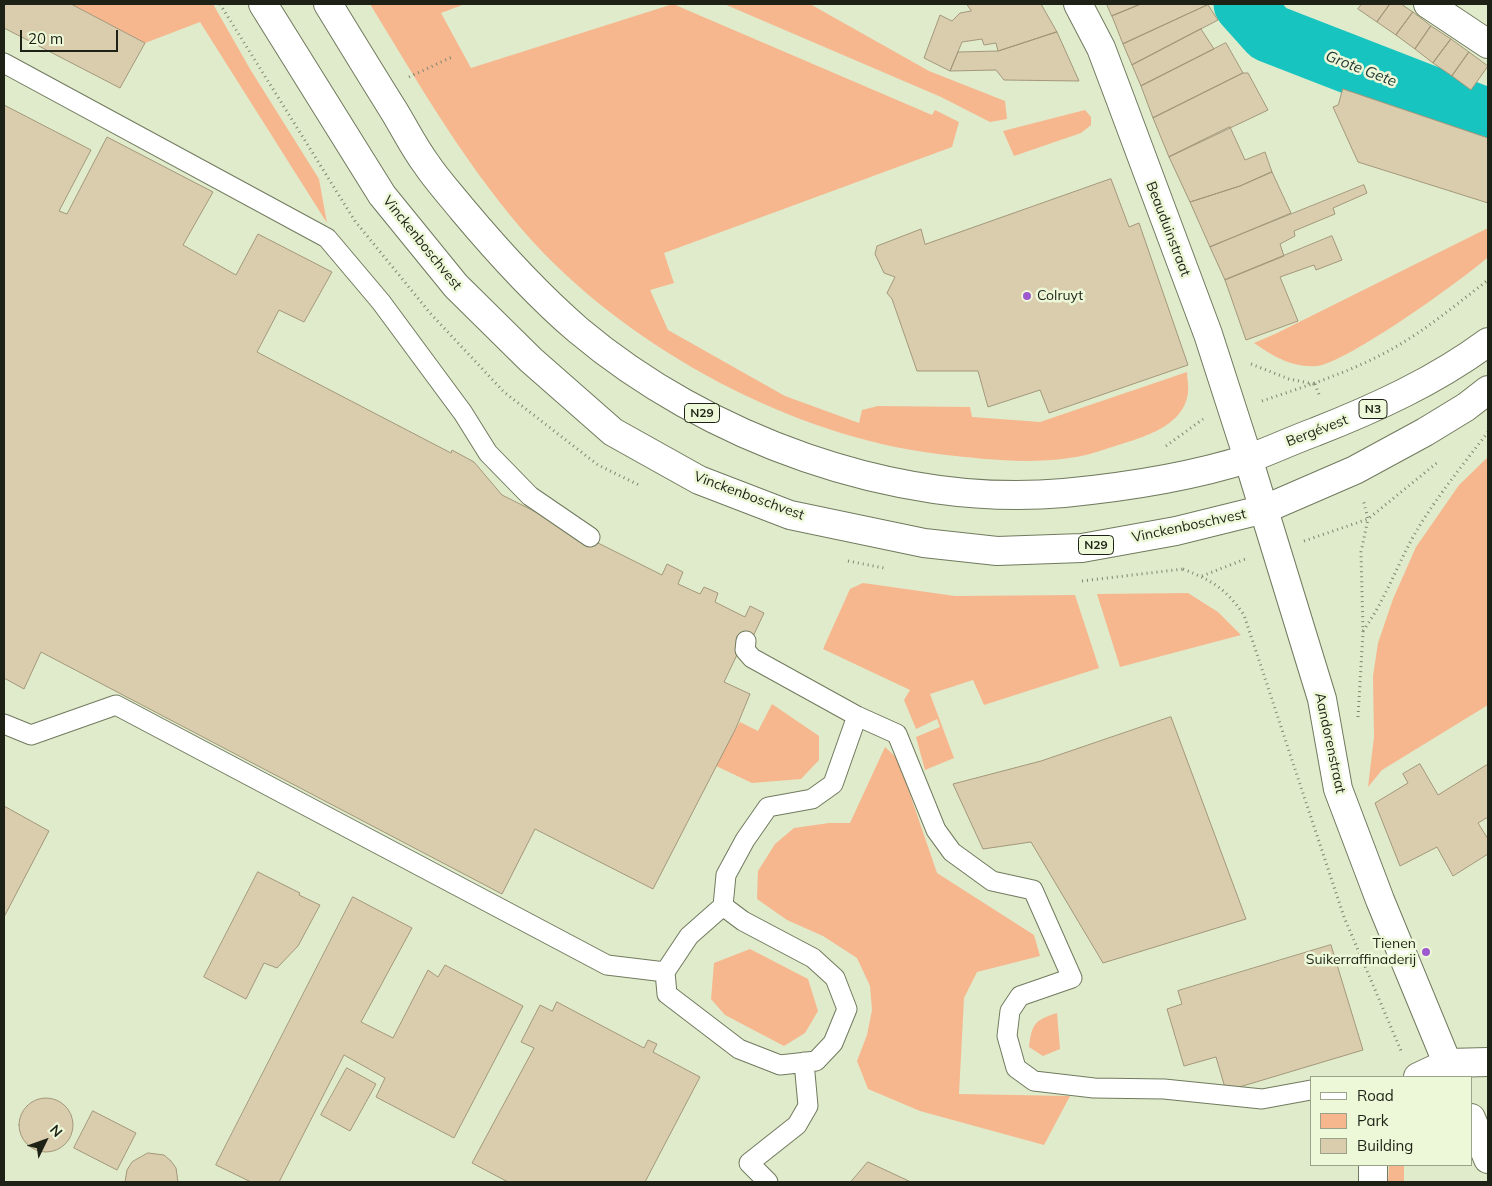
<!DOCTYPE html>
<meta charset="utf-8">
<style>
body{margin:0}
#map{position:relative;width:1492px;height:1186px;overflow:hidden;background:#e0ebcb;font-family:Mulish,sans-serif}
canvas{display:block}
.frame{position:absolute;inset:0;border:5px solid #1e2216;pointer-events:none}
.legend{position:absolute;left:1310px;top:1076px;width:162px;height:90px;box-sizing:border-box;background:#edf8d8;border:1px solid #9aa28a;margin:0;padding:6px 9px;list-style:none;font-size:15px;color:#1e2216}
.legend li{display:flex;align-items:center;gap:10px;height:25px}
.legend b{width:25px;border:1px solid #9aa28a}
.north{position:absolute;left:20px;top:1116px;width:50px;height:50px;-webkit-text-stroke:4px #edf8d8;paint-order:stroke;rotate:48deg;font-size:14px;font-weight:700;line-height:20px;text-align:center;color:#1e2216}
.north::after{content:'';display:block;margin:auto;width:18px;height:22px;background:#1e2216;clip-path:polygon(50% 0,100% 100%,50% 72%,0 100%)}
.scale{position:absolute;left:20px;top:30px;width:98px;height:22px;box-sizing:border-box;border:2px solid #1e2216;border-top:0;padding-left:6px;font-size:15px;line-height:18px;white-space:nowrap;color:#1e2216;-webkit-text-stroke:4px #edf8d8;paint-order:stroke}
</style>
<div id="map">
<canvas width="1492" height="1186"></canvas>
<div class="frame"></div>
<ul class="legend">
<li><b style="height:6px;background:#fff"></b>Road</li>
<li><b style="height:14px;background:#f6b78f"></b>Park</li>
<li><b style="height:14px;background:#d9cdae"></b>Building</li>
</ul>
<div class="north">N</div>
<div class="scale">20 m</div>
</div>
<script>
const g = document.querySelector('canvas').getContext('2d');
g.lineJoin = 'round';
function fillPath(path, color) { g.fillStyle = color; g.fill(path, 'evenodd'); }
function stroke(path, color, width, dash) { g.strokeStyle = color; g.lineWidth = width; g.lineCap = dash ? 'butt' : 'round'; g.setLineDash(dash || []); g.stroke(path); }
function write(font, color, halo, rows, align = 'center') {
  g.font = font + ' Mulish,sans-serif'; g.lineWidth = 5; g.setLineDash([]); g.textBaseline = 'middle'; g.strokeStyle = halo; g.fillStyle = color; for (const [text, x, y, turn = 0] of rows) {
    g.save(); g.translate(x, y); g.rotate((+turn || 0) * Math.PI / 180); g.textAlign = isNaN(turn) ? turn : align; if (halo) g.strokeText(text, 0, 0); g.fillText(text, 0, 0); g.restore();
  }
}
fillPath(new Path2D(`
 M71,4H213L250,69L319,179L327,223L200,22L145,43Z
 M370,4H465L441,13L471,68L673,4L932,115L935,110L959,122L952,147L664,253L674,283L650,290L668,330L785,396L859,423L862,410L878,406L970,407L972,417L1040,422L1187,372C1187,379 1189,386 1188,393C1183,430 1135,439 1106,449C1053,468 992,460 938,454C792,436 633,350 534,243C469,171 420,86 370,4Z
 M724,4H810L929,71L1005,101L1007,119L990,122L941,97Z
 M1085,110L1091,117V125L1081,133L1014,156L1003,131Z
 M1488,228V257C1461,281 1348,362 1317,366C1292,368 1273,356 1254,343L1275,334Z
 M1488,457V705L1382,770L1368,787L1374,737L1373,676L1378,643L1393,599L1416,547L1459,485Z
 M863,583L955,596L1075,595L1099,668L984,705L973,680L930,694L954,758L925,770L916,737L940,727L937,719L916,729L904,700L910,690L823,649L850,589Z
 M1188,593L1218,612L1241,635L1120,667L1097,594Z
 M772,704L819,736V760L801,779L752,783L714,765L740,722L758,731Z
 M885,747L898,759L937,873L1034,935L1040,956L977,972L964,998L959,1094L1070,1096L1044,1145L920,1111L868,1089L857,1061L867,1035L872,1010L870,986L857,958L823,936L787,920L757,899L758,871L775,844L794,828L829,823H850Z
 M750,949L808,979L818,1011L805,1033L784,1046L725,1015L711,999L714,963Z
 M1057,1013L1060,1049L1043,1056L1029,1047C1032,1023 1035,1020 1057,1013Z
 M1389,1165H1404V1182H1388Z`), '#f6b78f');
stroke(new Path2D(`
 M1243,4L1269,33L1488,118`), '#17c4c0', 59);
const building = new Path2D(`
 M4,4H71L145,43L120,88L4,28Z
 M967,4H1041L1057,32L998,51L996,43L984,45L982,39L962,42L950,71L924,58L940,15L952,21L960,13L971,11Z
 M1107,4H1141L1112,16Z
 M1141,4H1209L1123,44L1112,16Z
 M1362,4H1390L1377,22L1358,9Z
 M1390,4H1401L1413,12L1396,35L1377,22Z
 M1208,5L1218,20L1132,65L1123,44Z
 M1413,12L1431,26L1415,49L1396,35Z
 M1431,26L1451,39L1433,63L1415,49Z
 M1201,29L1214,49L1141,86L1132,65Z
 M1057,32L1079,81L1004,80L996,70L950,71L958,52L998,51Z
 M1451,39L1469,52L1452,76L1433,63Z
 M1226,43L1243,73L1153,118L1141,86Z
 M1469,52L1488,66L1471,90L1452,76Z
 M1243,73H1248L1268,110L1169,157L1153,118Z
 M1343,89L1488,138V203L1358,162L1333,107L1338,105Z
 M4,105L91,150L59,211L67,214L107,137L213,192L183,245L236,275L258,234L332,272L304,322L279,310L257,352L451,453L452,450L474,462L502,495L662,575L667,564L683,572L678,584L700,594L704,587L718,593L715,602L745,617L750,606L764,613L750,643L744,640L724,682L750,694L736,728L653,889L535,829L502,894L41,652L24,689L4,678Z
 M1230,127L1245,160L1265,152L1272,172L1240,186L1190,202L1169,157Z
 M1272,172L1291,213L1210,247L1190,202L1240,186Z
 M1111,179L1129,227L1139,223L1188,365L1049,413L1040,390L988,407L978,371H917L892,299L887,293L895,277L884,273L875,254L877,246L921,229L925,244Z
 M1364,185L1367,193L1333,208L1335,214L1294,231L1295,236L1280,244L1284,256L1225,280L1210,247Z
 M1332,236L1342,260L1316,270L1314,265L1280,277L1298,321L1246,340L1225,280Z
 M1171,717L1246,919L1103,963L1031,842L983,849L953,784L1041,761Z
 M1420,764L1438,795L1488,764V817L1478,823L1488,839V854L1453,876L1437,847L1400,866L1375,803L1408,783L1403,774Z
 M4,806L49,831L4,917Z
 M258,872L300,893L299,895L320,905L298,946L277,968L264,963L246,999L204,977Z
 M353,897L412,928L361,1022L393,1038L428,970L438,977L445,965L523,1006L454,1138L376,1097L385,1078L344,1055L279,1182H251L216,1165Z
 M1331,945L1363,1050L1226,1091L1216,1057L1184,1066L1167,1009L1182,1004L1178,991Z
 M557,1002L644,1048L648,1040L657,1044L653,1052L700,1077L645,1182H508L472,1163L534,1048L521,1042L540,1005L552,1011Z
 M347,1068L376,1084L350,1131L321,1115Z
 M19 1125a27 27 0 1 1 54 0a27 27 0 1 1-54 0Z
 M93,1111L136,1133L117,1170L74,1148Z
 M148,1153L164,1155L171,1161L176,1168L178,1182H125L127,1170L132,1162Z
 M868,1162L911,1182H851Z`);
fillPath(building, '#d9cdae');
stroke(building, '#a3977a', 1);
const lane = new Path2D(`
 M4,63L327,238L381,302L463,413L488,453L530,496L590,537
 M746,641L745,650L752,658L857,716L897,734L936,830L952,852L992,881L1033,890L1072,978L1020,996L1010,1011L1007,1036L1016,1068L1034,1081L1094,1088L1164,1089L1262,1099L1311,1090
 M4,724L31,735L116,705L607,965L665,972
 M723,906L689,936L665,972L667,994L739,1049L780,1065L816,1061L833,1043L847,1009L835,978L813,958L743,921L723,906L726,875L745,840L768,807L812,799L833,784L857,716
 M768,1182L749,1163L797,1125L808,1106L804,1062`);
const street = new Path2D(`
 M1078,4L1101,48L1118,93L1208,334L1248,458
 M1428,4L1488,44
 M1418,1077L1448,1063L1488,1062
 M1373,1182V1165`);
const secondary = new Path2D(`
 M1248,458L1322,699L1338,789L1380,900L1453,1077
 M1471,1118L1488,1159`);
const primary = new Path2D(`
 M263,4L382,195L456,286L531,360L613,432L699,480L790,515L924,543L997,551L1082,548L1176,531L1265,509L1355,470L1425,432L1466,407L1488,390
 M328,4C350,40 372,76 394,111C405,129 414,148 427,165C437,180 450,194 462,209C498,252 535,293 578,330C706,438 895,508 1064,493C1126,487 1191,477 1250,458C1272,450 1293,440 1315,432C1376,408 1435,381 1488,342`);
stroke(lane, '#707a5e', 21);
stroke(street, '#707a5e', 30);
stroke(secondary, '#707a5e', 30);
stroke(primary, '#707a5e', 30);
stroke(new Path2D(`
 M220,4L355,221L430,313L504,392L598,465L641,486
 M409,77L452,57
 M1251,364L1289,379L1314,384
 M1315,384L1320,397
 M1262,401C1306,386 1351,372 1392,349C1426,330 1457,304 1488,280
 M1166,446L1203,419
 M1304,541L1368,519L1438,462
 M848,561L884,568
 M1183,569C1213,581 1226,589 1244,615L1344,917L1402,1053
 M1202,576L1248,558
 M1082,581L1183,569
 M1363,631C1385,600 1395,570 1413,537C1434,500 1462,466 1488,432
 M1358,717L1363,632L1361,552L1368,519L1363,499`), '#7f8670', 3, [1, 4]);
stroke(lane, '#fff', 19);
stroke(street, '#fff', 28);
stroke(secondary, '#fff', 28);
stroke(primary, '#fff', 28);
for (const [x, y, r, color] of [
 [1027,296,5,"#9f59ce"],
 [1426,952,5,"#9f59ce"]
]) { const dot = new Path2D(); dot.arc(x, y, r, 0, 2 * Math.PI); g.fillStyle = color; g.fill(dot); stroke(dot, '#edf8d8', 2); }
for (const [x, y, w] of [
 [1373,409,28],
 [702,413,35],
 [1096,545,35]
]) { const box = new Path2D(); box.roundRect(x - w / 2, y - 9.5, w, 19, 4); g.fillStyle = '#edf8d8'; g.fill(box); stroke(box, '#1e2216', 1); }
write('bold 12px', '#1e2216', null, [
 ["N3",1373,409],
 ["N29",702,413],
 ["N29",1096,545]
]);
write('14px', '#1e2216', '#edf8d8', [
 ["Beauduinstraat",1168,229,69],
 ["Vinckenboschvest",422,243,51],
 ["Bergévest",1317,431,-21],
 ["Vinckenboschvest",749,496,20],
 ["Vinckenboschvest",1189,526,-12],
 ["Aandorenstraat",1330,743,78]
]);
write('14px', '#1e2216', '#edf8d8', [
 ["Colruyt",1037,296],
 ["Tienen",1416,944,"right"],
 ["Suikerraffinaderij",1416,960,"right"]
], 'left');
write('italic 15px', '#1f3837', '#edf8d8', [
 ["Grote Gete",1361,69,21]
]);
</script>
